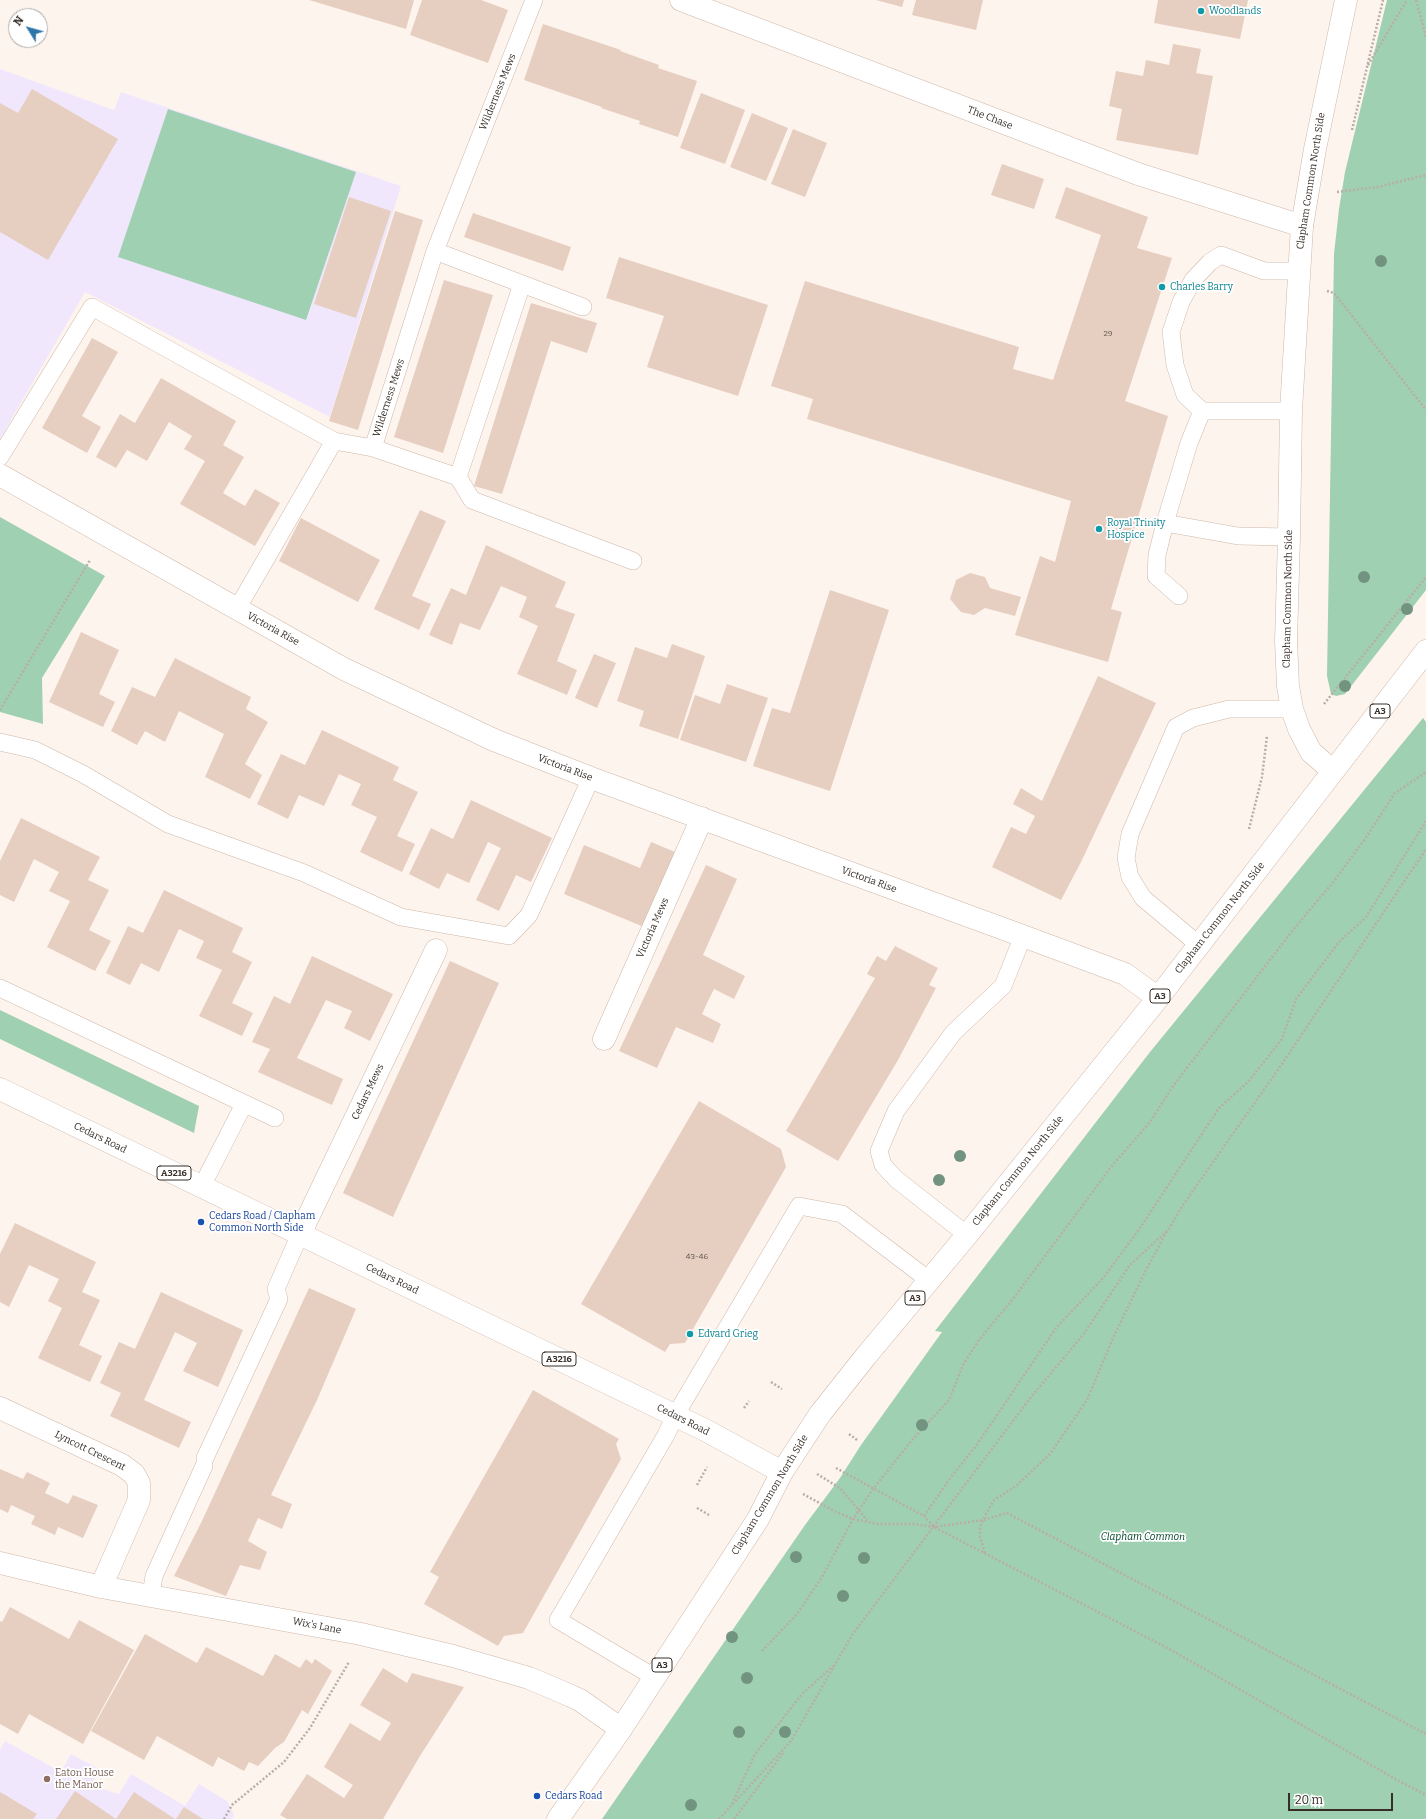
<!DOCTYPE html>
<style>
body{margin:0}
#map{position:relative;width:1426px;height:1819px;overflow:hidden;background:#fef4ee;font-family:Bitter,serif}
canvas{display:block}
.north{position:absolute;left:8px;top:8px;width:40px;height:40px;box-sizing:border-box;background:#fff;border:1px solid #afaba9;border-radius:50%;rotate:307deg;font-size:11px;font-weight:700;line-height:16px;text-align:center;color:#372e28}
.north::after{content:'';display:block;margin:auto;width:14px;height:18px;background:#2e75a9;clip-path:polygon(50% 0,100% 100%,50% 72%,0 100%)}
.scale{position:absolute;left:1288px;top:1793px;width:105px;height:18px;box-sizing:border-box;border:2px solid #372e28;border-top:0;padding-left:5px;font-size:12px;line-height:14px;white-space:nowrap;color:#372e28;-webkit-text-stroke:3px #fff;paint-order:stroke}
</style>
<div id="map">
<canvas width="1426" height="1819"></canvas>
<div class="north">N</div>
<div class="scale">20 m</div>
</div>
<script>
const g = document.querySelector('canvas').getContext('2d');
g.lineJoin = 'round';
function fillPath(path, color) { g.fillStyle = color; g.fill(path, 'evenodd'); }
function stroke(path, color, width, dash) { g.strokeStyle = color; g.lineWidth = width; g.lineCap = dash ? 'butt' : 'round'; g.setLineDash(dash || []); g.stroke(path); }
function write(font, color, halo, rows, align = 'center') {
  g.font = font + ' Bitter,serif'; g.lineWidth = 3.5; g.setLineDash([]); g.textBaseline = 'middle'; g.strokeStyle = halo; g.fillStyle = color; for (const [text, x, y, turn = 0] of rows) {
    g.save(); g.translate(x, y); g.rotate((+turn || 0) * Math.PI / 180); g.textAlign = isNaN(turn) ? turn : align; if (halo) g.strokeText(text, 0, 0); g.fillText(text, 0, 0); g.restore();
  }
}
fillPath(new Path2D(`
 M0,69L114,110L121,92L401,186L330,417L85,292L0,439Z
 M5,1741L61,1772L71,1754L99,1769L91,1785L119,1794L131,1774L185,1806L199,1784L227,1801L234,1815L232,1819H0V1750Z`), '#f1e7fc');
fillPath(new Path2D(`
 M1387,0H1426V590L1345,694L1336,696L1331,694L1327,676L1334,254L1339,209L1345,172Z
 M168,109L356,172L306,320L118,257Z
 M0,517L105,576L42,678L43,724L0,712Z
 M1423,718L1426,722V1819H602L805,1525L840,1478L861,1445L942,1332L935,1331L1150,1052Z
 M0,1010L199,1106L194,1133L0,1039Z`), '#9fd0b1');
fillPath(new Path2D(`
 M309,0H414L406,29Z
 M422,0H481L508,10L488,63L410,35Z
 M876,0H904L902,7Z
 M916,0H983L976,30L912,15Z
 M1158,0H1248L1240,39L1154,23Z
 M543,24L621,50L620,51L659,65L658,68L697,81L678,137L639,124L640,121L601,108L602,107L524,80Z
 M1173,44L1201,49L1196,73L1213,76L1198,155L1116,140L1122,109L1109,106L1116,71L1143,76L1146,60L1169,65Z
 M32,89L118,139L48,260L0,232V103L18,113Z
 M701,93L745,110L725,164L680,148Z
 M752,113L788,128L766,181L730,167Z
 M793,129L827,143L805,197L771,184Z
 M1002,164L1044,179L1034,209L991,195Z
 M1066,187L1148,217L1137,248L1172,258L1125,401L1168,416L1111,609L1122,612L1108,662L1015,635L1040,556L1055,562L1071,501L807,419L813,399L771,386L805,281L1019,347L1013,369L1053,380L1101,235L1055,218Z
 M349,197L391,211L356,318L314,304Z
 M395,211L423,220L358,430L329,421Z
 M473,213L571,247L563,271L464,237Z
 M619,257L768,305L738,396L647,367L664,316L606,298Z
 M444,280L493,295L443,453L394,437Z
 M531,303L597,323L587,353L551,341L502,494L474,486Z
 M92,338L118,352L82,416L101,427L87,453L42,428Z
 M161,378L236,421L223,445L244,457L223,493L245,506L255,489L280,503L255,546L180,504L205,461L184,449L192,436L169,422L147,461L127,450L116,468L96,457L120,414L135,423Z
 M420,510L446,521L412,596L431,604L419,630L374,609Z
 M301,518L380,560L358,602L279,561Z
 M486,545L566,582L555,607L575,614L557,661L577,670L567,695L517,674L538,626L519,617L527,597L501,586L480,630L460,623L452,645L429,635L451,588L466,595Z
 M970,573L985,577L990,588L1021,597L1015,616L985,608L974,615L961,612L950,599L956,580Z
 M830,590L889,610L830,791L753,766L772,708L790,713Z
 M81,632L119,650L99,694L115,702L103,727L49,702Z
 M672,644L705,656L678,739L639,726L644,711L617,701L635,647L667,658Z
 M594,654L616,663L597,708L575,698Z
 M175,658L251,697L246,709L268,722L245,764L262,775L250,799L205,777L224,734L179,711L165,742L145,731L137,745L111,731L132,687L155,697Z
 M1098,676L1156,703L1081,862L1061,900L992,867L1011,827L1026,834L1035,816L1013,804L1021,788L1042,801Z
 M727,684L768,698L746,762L680,740L695,695L720,704Z
 M322,730L399,767L393,780L418,792L397,836L415,844L402,872L360,852L377,817L351,805L361,784L339,774L324,806L299,795L288,819L257,804L281,754L305,765Z
 M471,800L552,838L531,882L516,875L499,911L476,900L501,848L488,842L469,883L447,873L439,889L409,874L431,828L453,839Z
 M21,818L100,857L88,880L109,890L89,930L111,941L95,971L47,947L70,901L49,891L59,872L34,859L14,902L0,895V861Z
 M651,842L675,852L644,927L564,894L584,845L640,868Z
 M706,865L737,879L703,955L745,976L734,999L714,989L708,1001L702,1014L721,1024L713,1043L676,1027L657,1068L619,1051Z
 M164,890L243,928L232,952L252,962L232,1003L253,1013L242,1036L199,1016L222,970L196,958L204,941L179,929L159,972L141,963L130,985L106,973L128,926L143,933Z
 M895,946L938,968L929,985L936,988L898,1060L838,1161L786,1131L875,978L867,974L877,956L886,961Z
 M312,956L393,994L370,1041L344,1028L352,1011L326,1000L297,1058L343,1079L332,1105L258,1072L270,1049L252,1042L274,996L290,1004Z
 M450,961L499,983L393,1217L343,1193Z
 M699,1101L781,1149L786,1167L685,1343L670,1344L665,1352L581,1304Z
 M15,1223L96,1262L82,1292L100,1300L79,1345L102,1356L90,1382L38,1358L62,1308L48,1301L59,1279L29,1265L9,1307L0,1302V1254Z
 M309,1288L356,1309L317,1400L271,1495L292,1504L282,1529L258,1518L248,1541L267,1552L260,1570L240,1565L226,1596L174,1576L202,1521Z
 M161,1292L243,1330L218,1387L183,1371L197,1343L175,1332L144,1400L191,1422L179,1448L110,1416L121,1393L100,1383L119,1342L135,1349Z
 M533,1390L619,1439L616,1444L621,1459L523,1633L504,1636L498,1646L424,1604L439,1577L430,1572Z
 M0,1469L23,1479L27,1472L50,1483L45,1493L68,1504L73,1495L98,1505L83,1538L58,1527L55,1535L31,1524L35,1516L11,1505L8,1513L0,1509Z
 M10,1607L69,1639L79,1620L134,1650L83,1744L29,1714L18,1734L0,1724V1621L2,1622Z
 M145,1634L197,1663L206,1647L263,1676L275,1654L300,1668L306,1659L312,1664L315,1659L332,1671L308,1714L302,1710L284,1742L275,1748L258,1766L249,1762L244,1771L218,1757L213,1767L157,1736L144,1760L91,1731Z
 M383,1668L407,1683L412,1673L464,1687L420,1756L383,1819H287L280,1815L307,1774L344,1798L353,1785L324,1767L350,1723L380,1741L391,1723L360,1705Z
 M75,1791L116,1819L134,1792L175,1819H56Z
 M0,1792L37,1814L33,1819H0Z
 M184,1807L203,1819H176Z`), '#e6cec0');
const lane = new Path2D(`
 M435,251L583,307
 M522,284L458,477L373,448L435,251L534,0
 M1291,411H1202L1185,395L1175,365L1171,332L1181,302L1193,280L1210,262L1221,255L1264,271H1298
 M0,457L92,307L334,441L373,448
 M458,477L472,500L633,561
 M1165,523L1238,536L1289,537
 M1179,596L1156,576L1157,555L1165,523L1189,443L1202,411
 M237,609L334,441
 M0,742L35,750L83,774L168,824L304,873L401,917L509,936L529,915L591,778
 M1199,945L1143,898L1130,877L1126,858L1130,834L1176,727L1193,718L1229,709H1292
 M0,988L275,1118
 M202,1186L244,1104
 M967,1235L896,1179L883,1165L879,1151L896,1111L953,1033L1003,986L1023,936
 M205,1458L279,1299L276,1289L300,1234
 M151,1596L154,1576L204,1466
 M654,1677L558,1620L666,1435L675,1416L799,1206L842,1214L930,1281`);
const street = new Path2D(`
 M681,0L1138,174L1302,226
 M0,475L344,669L494,740L591,778L1023,936L1125,974L1158,998
 M604,1039L702,818
 M300,1234L436,950
 M0,1408L122,1465L134,1474L139,1483V1500L101,1587
 M0,1563L101,1587L361,1634L453,1656L529,1678L562,1692L580,1700L621,1729`);
const secondary = new Path2D(`
 M1333,771L1311,752L1299,729L1292,709L1288,686L1286,641L1289,537L1291,411L1302,226L1315,149L1346,0`);
const primary = new Path2D(`
 M0,1089L705,1430L782,1472`);
const highway = new Path2D(`
 M558,1819L621,1729L758,1519L782,1472L820,1414L866,1356L967,1235L1158,998L1426,651`);
stroke(lane, '#ceb7a9', 18);
stroke(street, '#ceb7a9', 23);
stroke(secondary, '#ceb7a9', 23);
stroke(primary, '#ceb7a9', 23);
stroke(highway, '#ceb7a9', 23);
stroke(new Path2D(`
 M1416,0L1426,37
 M1368,65L1407,0
 M1352,130L1383,0
 M1337,192L1378,187L1426,175
 M1327,291L1334,293L1426,410
 M1324,704L1426,577
 M0,710L90,560
 M1249,829L1262,777L1267,736
 M771,1382L782,1389
 M744,1408L749,1401
 M849,1434L857,1440
 M836,1468L924,1516L934,1527L1173,1651L1397,1780L1426,1795
 M817,1474L840,1488L867,1520
 M697,1485L707,1467
 M803,1494L836,1512L853,1519L878,1524H914L934,1527L983,1520L1007,1513L1426,1734
 M697,1508L709,1515
 M924,1516L951,1477L976,1446L1056,1328L1104,1277L1140,1228L1219,1108L1248,1082L1282,1039L1296,999L1339,942L1366,917L1426,821
 M985,1553L980,1537V1527L986,1514L994,1500L1016,1486L1050,1454L1087,1400L1113,1338L1146,1270L1167,1231
 M762,1651L797,1614L822,1577L853,1519L873,1489L913,1439L949,1400L963,1365L979,1340L1013,1299L1111,1167L1150,1122L1173,1086L1293,930L1334,881L1365,839L1395,793L1426,772
 M732,1804L755,1754L802,1694L833,1666
 M224,1819L232,1805L284,1762L310,1728L349,1662
 M719,1819L791,1741L852,1635L1031,1397L1083,1335L1130,1265L1169,1229L1183,1205L1284,1061L1426,849
 M734,1819L784,1752`), '#b7aea8', 2.5, [2, 2]);
stroke(lane, '#fff', 17);
stroke(street, '#fff', 22);
stroke(secondary, '#fff', 22);
stroke(primary, '#fff', 22);
stroke(highway, '#fff', 22);
g.fillStyle = '#72937f';
for (const [x, y] of [
 [1381,261],
 [1364,577],
 [1407,609],
 [1345,686],
 [960,1156],
 [939,1180],
 [922,1425],
 [796,1557],
 [864,1558],
 [843,1596],
 [732,1637],
 [747,1678],
 [739,1732],
 [785,1732],
 [691,1805]
]) { g.beginPath(); g.arc(x, y, 6, 0, 2 * Math.PI); g.fill(); }
for (const [x, y, r, color] of [
 [1201,11,4,"#0f9aa8"],
 [1162,287,4,"#0f9aa8"],
 [1099,529,4,"#0f9aa8"],
 [201,1222,4,"#1a4fb4"],
 [690,1334,4,"#0f9aa8"],
 [47,1779,4,"#8d6e63"],
 [537,1796,4,"#1a4fb4"]
]) { const dot = new Path2D(); dot.arc(x, y, r, 0, 2 * Math.PI); g.fillStyle = color; g.fill(dot); stroke(dot, '#fff', 1.5); }
write('8px', '#63564e', null, [
 ["29",1108,334],
 ["43-46",697,1257]
]);
for (const [x, y, w] of [
 [1380,711,20],
 [1160,996,20],
 [174,1173,34],
 [915,1298,20],
 [559,1359,34],
 [662,1665,20]
]) { const box = new Path2D(); box.roundRect(x - w / 2, y - 7, w, 14, 3); g.fillStyle = '#fff'; g.fill(box); stroke(box, '#372e28', 1); }
write('bold 9px', '#372e28', null, [
 ["A3",1380,711],
 ["A3",1160,996],
 ["A3216",174,1173],
 ["A3",915,1298],
 ["A3216",559,1359],
 ["A3",662,1665]
]);
write('10px', '#0d838f', '#fff', [
 ["Woodlands",1209,11],
 ["Charles Barry",1170,287],
 ["Royal Trinity",1107,523],
 ["Hospice",1107,535],
 ["Edvard Grieg",698,1334]
], 'left');
write('10px', '#372e28', '#fff', [
 ["Wilderness Mews",498,92,-68],
 ["The Chase",990,118,21],
 ["Clapham Common North Side",1311,181,-81],
 ["Wilderness Mews",389,398,-72],
 ["Clapham Common North Side",1288,599,-89],
 ["Victoria Rise",273,629,29],
 ["Victoria Rise",565,768,21],
 ["Victoria Rise",869,880,20],
 ["Clapham Common North Side",1220,918,-52],
 ["Victoria Mews",653,928,-66],
 ["Cedars Mews",368,1092,-64],
 ["Cedars Road",100,1138,26],
 ["Clapham Common North Side",1018,1171,-51],
 ["Cedars Road",392,1279,26],
 ["Cedars Road",683,1420,27],
 ["Lyncott Crescent",90,1451,26],
 ["Clapham Common North Side",770,1495,-59],
 ["Wix's Lane",317,1626,11]
]);
write('10px', '#164399', '#fff', [
 ["Cedars Road / Clapham",209,1216],
 ["Common North Side",209,1228],
 ["Cedars Road",545,1796]
], 'left');
write('italic 10px', '#004425', '#fff', [
 ["Clapham Common",1143,1537]
]);
write('10px', '#785e54', '#fff', [
 ["Eaton House",55,1773],
 ["the Manor",55,1785]
], 'left');
</script>
